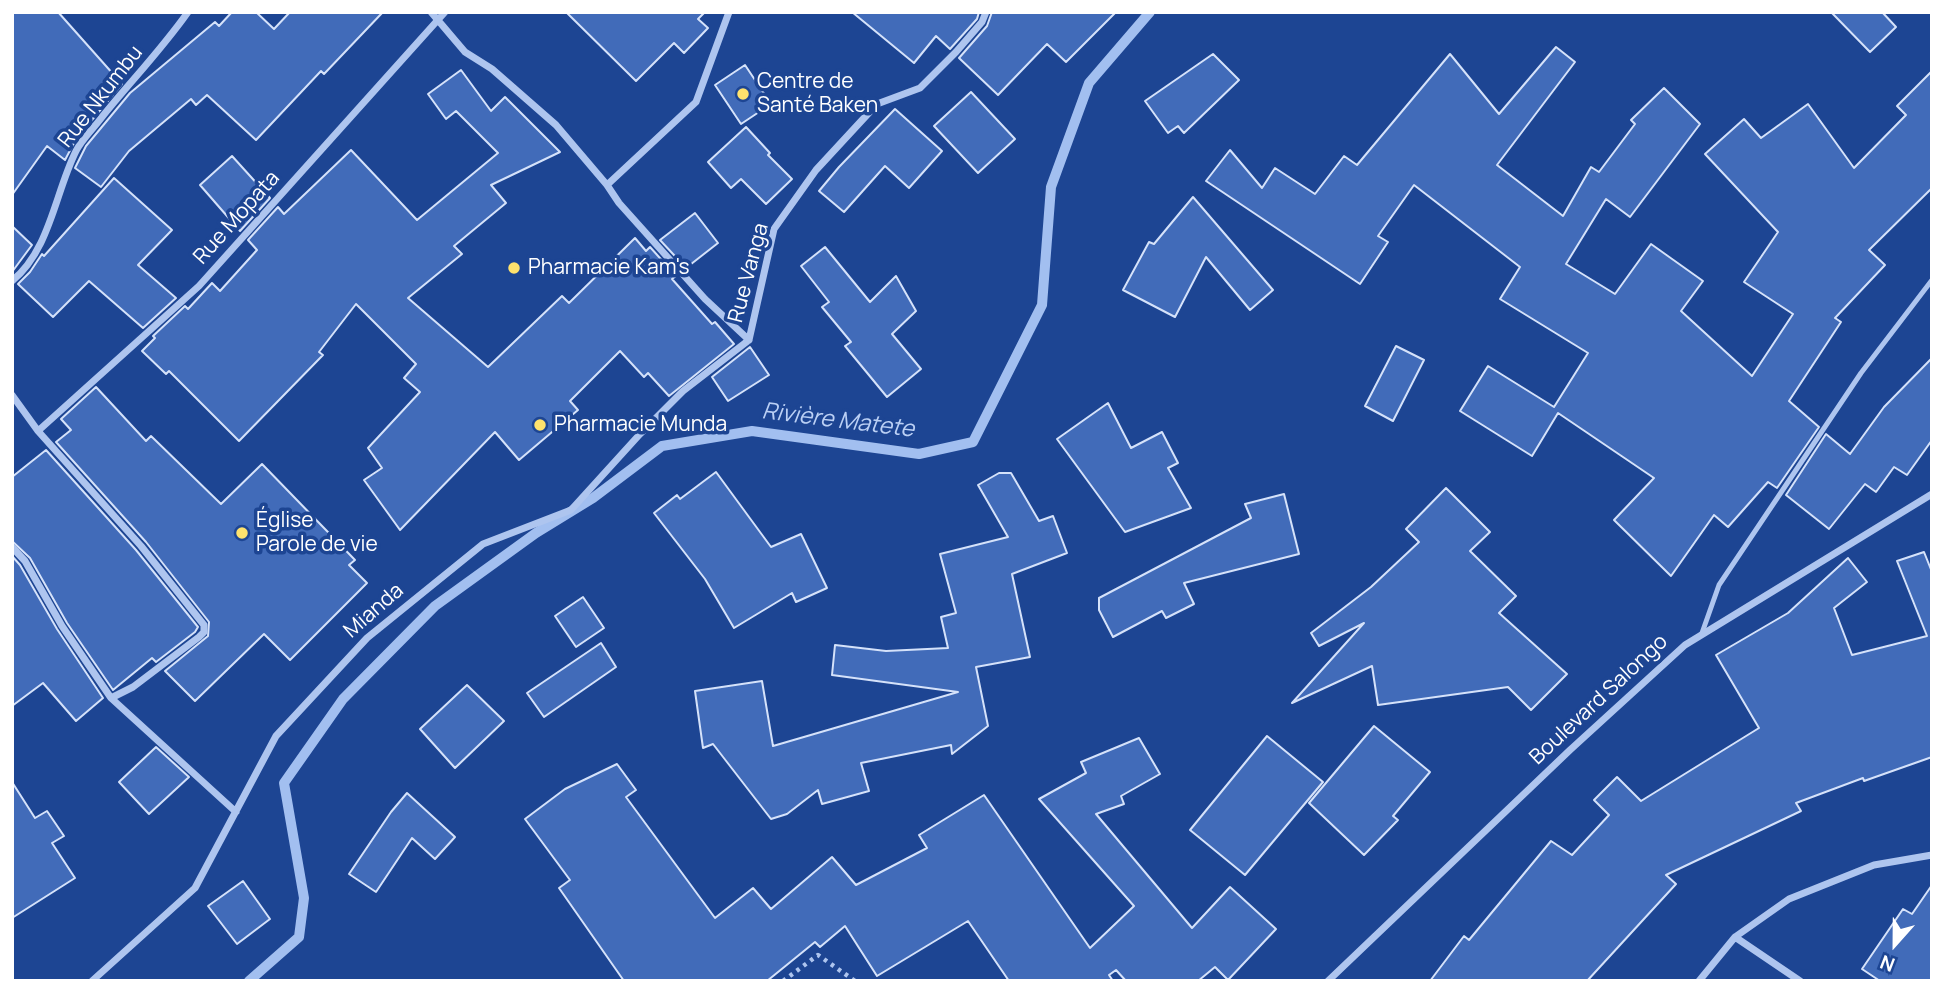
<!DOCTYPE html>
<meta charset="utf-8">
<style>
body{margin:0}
#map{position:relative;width:1944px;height:993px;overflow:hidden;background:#1d4593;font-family:Manrope,sans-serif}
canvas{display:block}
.frame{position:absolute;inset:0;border:14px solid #fff;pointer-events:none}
.north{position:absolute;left:1860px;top:909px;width:70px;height:70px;-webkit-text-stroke:5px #1d4593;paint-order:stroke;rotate:201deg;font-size:19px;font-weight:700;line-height:28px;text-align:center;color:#fff}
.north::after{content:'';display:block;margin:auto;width:24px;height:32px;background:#fff;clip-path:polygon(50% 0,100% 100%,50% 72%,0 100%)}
</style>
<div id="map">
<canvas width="1944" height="993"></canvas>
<div class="frame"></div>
<div class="north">N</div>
</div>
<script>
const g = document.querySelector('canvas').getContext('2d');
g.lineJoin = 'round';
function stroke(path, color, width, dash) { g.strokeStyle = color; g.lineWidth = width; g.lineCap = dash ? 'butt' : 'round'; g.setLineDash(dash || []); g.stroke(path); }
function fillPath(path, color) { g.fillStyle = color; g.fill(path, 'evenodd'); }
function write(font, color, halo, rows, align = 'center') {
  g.font = font + ' Manrope,sans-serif'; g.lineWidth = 7; g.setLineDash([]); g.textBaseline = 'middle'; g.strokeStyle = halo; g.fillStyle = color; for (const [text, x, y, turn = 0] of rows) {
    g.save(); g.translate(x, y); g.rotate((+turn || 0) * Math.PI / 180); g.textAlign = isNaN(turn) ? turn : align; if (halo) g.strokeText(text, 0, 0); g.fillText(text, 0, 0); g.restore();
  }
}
stroke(new Path2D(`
 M249,981L299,937L304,898L284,783L343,699L435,606L536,533L593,498L662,446L752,431L919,454L973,442L1042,305L1051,187L1089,83L1150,12`), '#a2bff0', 10);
const building = new Path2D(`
 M12,12H58L122,84L76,139L65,160L47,146L12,195Z
 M232,12H256L274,29L290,12H383L324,74L321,71L256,140L207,95L196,105L191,99L129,151L101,187L75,168L86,146L130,93L215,22L219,26Z
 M566,12H705L698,19L708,28L684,53L674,43L636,81Z
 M852,12H979L977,19L950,49L936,36L914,63Z
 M992,12H1116L1066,62L1047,44L998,95L959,58L987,26Z
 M1831,12H1882L1896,27L1870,52Z
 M1556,47L1575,62L1497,165L1563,216L1591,167L1599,172L1635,124L1631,120L1664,88L1700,124L1630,217L1606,199L1566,264L1615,294L1651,244L1703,281L1681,311L1752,376L1793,314L1744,282L1778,232L1705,154L1744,119L1761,138L1808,104L1854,168L1906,115L1897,106L1932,71V188L1869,250L1885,265L1835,318L1841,322L1789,401L1819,427L1777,488L1768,482L1728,527L1714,515L1671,576L1614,520L1654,478L1558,413L1532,456L1460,411L1488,366L1554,407L1588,353L1500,299L1520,267L1414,185L1378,236L1388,242L1360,284L1206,181L1230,150L1262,188L1275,168L1315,194L1344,156L1357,165L1450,54L1499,114Z
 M1213,54L1239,80L1184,133L1178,126L1168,133L1145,101Z
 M745,65L771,104L741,124L715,85Z
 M461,70L491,111L505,97L560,152L491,185L506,203L454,246L462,254L408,298L488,367L562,296L569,303L635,238L646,251L650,247L676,276L672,279L712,324L715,322L734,344L669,396L648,373L644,377L620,351L570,401L578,410L519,460L495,432L400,530L364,480L382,468L368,448L420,392L404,378L416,364L356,304L319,352L323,355L239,441L169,371L166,374L142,351L155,338L153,336L185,306L188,309L212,283L220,291L257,250L248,240L278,207L284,214L351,150L417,220L498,153L456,111L446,119L428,94Z
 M971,92L1015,139L978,173L934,126Z
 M895,109L942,151L909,188L885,166L844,212L819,191L839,167Z
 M746,127L770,153L768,155L792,179L766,204L741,179L731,188L708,162Z
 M232,156L270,198L240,231L200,185Z
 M114,178L172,230L138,265L176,298L143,328L89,281L53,317L18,284L30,272L42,254L44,256Z
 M1193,197L1273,290L1250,310L1206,257L1175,317L1123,290L1149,242L1154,244Z
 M695,213L718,243L686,268L660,240Z
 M12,226L32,245L12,272Z
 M825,247L870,302L896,276L916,311L892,334L921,369L887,397L845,346L851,342L822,307L829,302L801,266Z
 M1396,346L1424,360L1393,421L1365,406Z
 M750,347L769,375L728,401L712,377Z
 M1932,358V440L1907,475L1894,467L1876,492L1865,484L1829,529L1786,495L1826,434L1850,454L1884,407Z
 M96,387L146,441L151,436L221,504L262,464L355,560L349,565L367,583L290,660L264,634L195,701L165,671L208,636L209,622L146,542L56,442L71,430L61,419Z
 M1108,403L1131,448L1162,432L1178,463L1168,468L1191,508L1125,532L1057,439Z
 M46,450L136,550L198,627L195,632L156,662L152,658L113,690L67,623L30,558L12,541V477Z
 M716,472L771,547L801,534L827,588L796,602L792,593L734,628L705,579L654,513L677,495L680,499Z
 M999,473H1011L1039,521L1053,516L1067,553L1012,574L1030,657L976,667L988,726L952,754L951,745L861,763L869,791L822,804L818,790L787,814L771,819L713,744L703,748L695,691L762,681L773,746L958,692L832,675L835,645L886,651L948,648L941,617L956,613L940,554L1008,537L978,485Z
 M1446,488L1490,532L1470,551L1516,596L1499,613L1567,674L1531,710L1508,687L1378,705L1372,666L1292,703L1364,623L1319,646L1311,633L1371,587L1419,542L1406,529Z
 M1284,494L1299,554L1184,583L1194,604L1166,618L1162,611L1113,637L1099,610V598L1251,518L1245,504Z
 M1924,552L1932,572V757L1864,781L1863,778L1796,803L1801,811L1666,875L1676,884L1587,981H1430L1464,936L1469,940L1551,841L1572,855L1609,815L1594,800L1617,777L1641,801L1759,728L1716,655L1788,613L1848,558L1867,582L1834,608L1852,655L1927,636L1897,561Z
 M12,556L20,565L57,629L103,698L76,721L43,683L12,706Z
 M583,597L604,628L576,647L555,616Z
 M601,643L616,667L544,717L527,693Z
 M467,685L504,721L455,768L420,729Z
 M1374,726L1430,772L1393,816L1398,820L1364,855L1309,803Z
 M1267,736L1323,782L1245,875L1190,830Z
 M1139,738L1160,774L1121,796L1124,804L1096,814L1192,928L1230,887L1276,929L1228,980L1215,967L1198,981H1126L1116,970L1109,975L1113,981H1009L968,921L877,976L845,926L820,947L815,942L767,981H624L559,888L570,880L525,819L565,789L617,764L636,790L626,797L715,918L753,888L771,909L832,857L856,885L927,848L919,835L984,795L1090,948L1134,906L1039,799L1086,773L1081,762Z
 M156,747L189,777L149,814L119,782Z
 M12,782L35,818L47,811L64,836L52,843L75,878L12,918Z
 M407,793L455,837L435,859L412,838L376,892L349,874L391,812Z
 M243,881L270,919L237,944L208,906Z
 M1932,885V981H1880L1862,969L1903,909L1912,914Z`);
fillPath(building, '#416bb9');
stroke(building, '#d5e2fa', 2);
stroke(new Path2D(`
 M783,981L818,955L855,981`), '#aec5ef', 4.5, [3.5, 5]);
stroke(new Path2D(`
 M1702,633L1719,585L1861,373L1932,280`), '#aec5ef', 5);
stroke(new Path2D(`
 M431,12L465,52L492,69L556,125L607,185L619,203L705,299L749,340
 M607,185L696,102L729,12
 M12,281C50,250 55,193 76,151C82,139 94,128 102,117C131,81 162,49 188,12
 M749,340L774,229L816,170L877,104L920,88L956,52L982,22L986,12
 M12,395L38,431L141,546L204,625V632L199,637L133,687L111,698
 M38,431L199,286L445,12
 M12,547L25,561L62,626L111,698L236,812
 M1735,937L1800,981
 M92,981L195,888L276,736L367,638L483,544L571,510L640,434L683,391L749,340
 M1328,981L1570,750L1685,645L1932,494
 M1699,981L1735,937L1789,899L1874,865L1932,855`), '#aec5ef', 7);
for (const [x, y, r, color] of [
 [743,94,7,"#fee26d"],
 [514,268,7,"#fee26d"],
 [540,425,7,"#fee26d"],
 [242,533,7,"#fee26d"]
]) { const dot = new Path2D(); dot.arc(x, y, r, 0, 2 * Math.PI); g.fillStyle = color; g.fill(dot); stroke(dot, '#1d4593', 2.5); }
write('21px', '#fff', '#1d4593', [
 ["Centre de",757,82],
 ["Santé Baken",757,106],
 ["Pharmacie Kam's",528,268],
 ["Pharmacie Munda",554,425],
 ["Église",256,521],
 ["Parole de vie",256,545]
], 'left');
write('21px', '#fff', '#1d4593', [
 ["Rue Nkumbu",101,97,-52],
 ["Rue Mopata",237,218,-48],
 ["Rue Vanga",749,273,-75],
 ["Mianda",374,611,-41],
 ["Boulevard Salongo",1599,700,-43]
]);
write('italic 23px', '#bbd0f5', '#1d4593', [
 ["Rivière Matete",838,421,7]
]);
</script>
